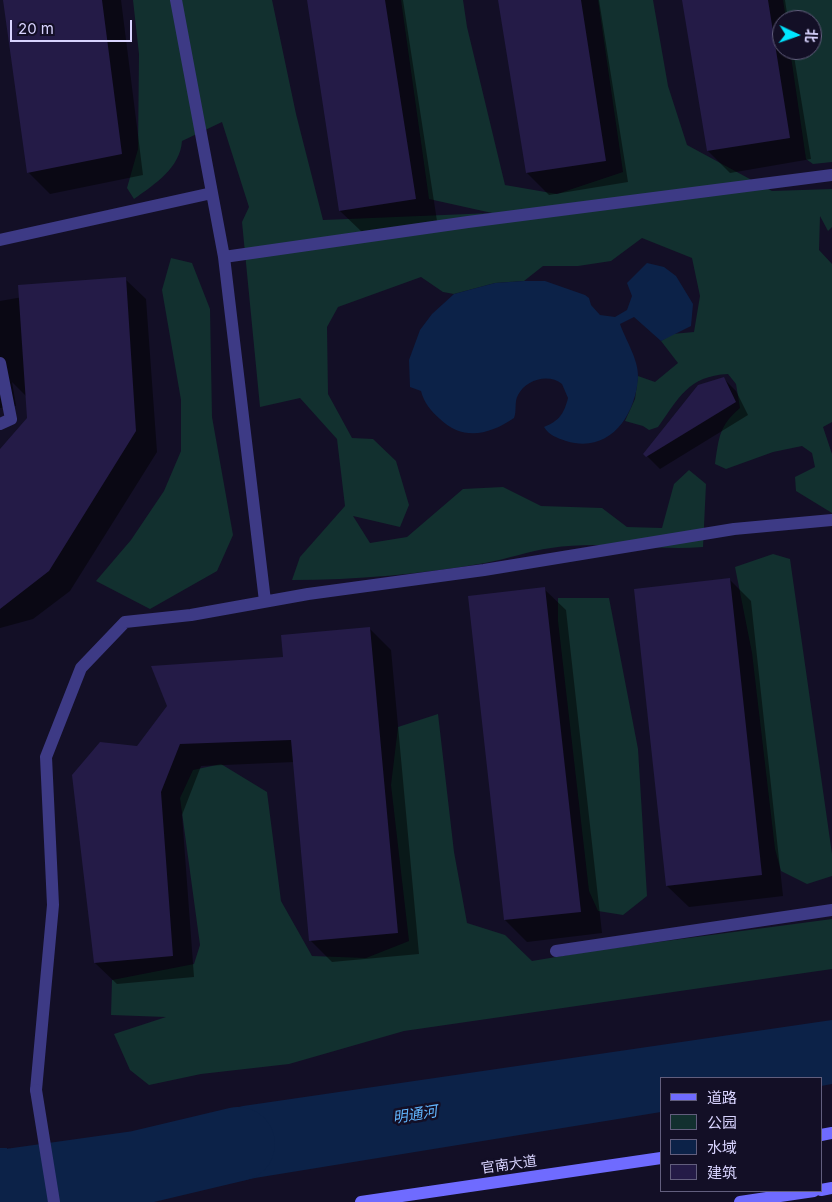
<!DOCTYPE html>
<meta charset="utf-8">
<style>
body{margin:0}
#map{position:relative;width:832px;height:1202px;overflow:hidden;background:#130f26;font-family:Inter,"Noto Sans SC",sans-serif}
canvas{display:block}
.legend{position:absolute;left:660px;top:1077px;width:162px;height:115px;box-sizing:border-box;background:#130f26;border:1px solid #625e7d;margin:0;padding:6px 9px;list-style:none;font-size:15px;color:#d9d4ff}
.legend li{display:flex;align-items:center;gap:10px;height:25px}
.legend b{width:25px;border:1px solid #625e7d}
.north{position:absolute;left:772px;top:10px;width:50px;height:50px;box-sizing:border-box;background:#130f26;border:1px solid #625e7d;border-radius:50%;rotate:93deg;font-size:14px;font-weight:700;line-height:20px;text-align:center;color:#d9d4ff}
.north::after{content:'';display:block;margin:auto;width:18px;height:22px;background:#00e5ff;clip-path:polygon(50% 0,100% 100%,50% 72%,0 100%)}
.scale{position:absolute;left:10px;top:20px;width:122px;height:22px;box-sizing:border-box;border:2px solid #d9d4ff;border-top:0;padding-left:6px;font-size:15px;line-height:18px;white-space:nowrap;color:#d9d4ff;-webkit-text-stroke:4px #130f26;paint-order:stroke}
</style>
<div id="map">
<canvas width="832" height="1202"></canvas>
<ul class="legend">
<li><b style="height:6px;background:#6f6bff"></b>道路</li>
<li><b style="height:14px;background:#12302f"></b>公园</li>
<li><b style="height:14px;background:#0c2248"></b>水域</li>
<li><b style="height:14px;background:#241b47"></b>建筑</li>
</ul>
<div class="north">北</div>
<div class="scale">20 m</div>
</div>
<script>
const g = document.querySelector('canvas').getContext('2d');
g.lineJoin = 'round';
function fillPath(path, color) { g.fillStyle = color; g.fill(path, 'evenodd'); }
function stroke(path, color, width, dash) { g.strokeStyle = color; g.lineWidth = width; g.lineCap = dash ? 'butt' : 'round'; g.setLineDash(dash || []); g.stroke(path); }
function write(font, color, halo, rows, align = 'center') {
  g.font = font + ' Inter,"Noto Sans SC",sans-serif'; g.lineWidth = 5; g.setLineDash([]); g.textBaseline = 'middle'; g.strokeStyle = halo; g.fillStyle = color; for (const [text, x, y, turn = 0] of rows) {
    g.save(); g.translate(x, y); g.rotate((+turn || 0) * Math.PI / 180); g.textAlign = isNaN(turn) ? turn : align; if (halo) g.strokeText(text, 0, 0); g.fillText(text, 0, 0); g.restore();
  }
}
fillPath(new Path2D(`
 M133,0H272L296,114L323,220L492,213L429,199L401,0H463L467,27L505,185L557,194L623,172L598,0H653L668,86L687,145L772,191L832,189V227L828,231L820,216L819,250L832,264V422L823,427L832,454V513L796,491L795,477L815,467L812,453L802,446L773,452L726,469L715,464C719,437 719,426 740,408L736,384L728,374C688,376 679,398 658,427L649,430L643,426L625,421L635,399L638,376L655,382L678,363L661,341L672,334L694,332L700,296L692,258L642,238L611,261L578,266H543L524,281L495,283L454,294L443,292L421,277L338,307L327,327L328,394L352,438L373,439L396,461L409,505L400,527L353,516L370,543L407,537L463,489L503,487L541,506L602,508L627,527L662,528L674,484L689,470L706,484L703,547C652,551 602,540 551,548C529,551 507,559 485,563C422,574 356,580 292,580L300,557L345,506L337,439L300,398L260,407L242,222L249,207L222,122L182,141C180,168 155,184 134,199L127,188L138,149L139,54Z
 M783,0H832V162L813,164L806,159L790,50H812V20H786Z
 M171,258L192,263L210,309L212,417L233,535L217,571L150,609L96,581L131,540L164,491L181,451V400L162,290Z
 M773,554L790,559L832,854V876L807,884L781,871L775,849L752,653L735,567Z
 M558,598H609L638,749L647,896L623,915L598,911L589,891L558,621Z
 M438,714L454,852L467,923L505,935L532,961L598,950L832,919V969L404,1031L289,1064L201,1074L149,1085L130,1070L114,1034L166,1017L111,1015L112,980L194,964L200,945L180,798L193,770L221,764L267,792L281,901L312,956L366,958L409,941L391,785L398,727Z`), '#12302f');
fillPath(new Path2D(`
 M647,263L664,267L676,276L693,304L691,326L661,341L634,317L620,324C626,341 639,360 638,378C635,418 608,454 566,441C557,438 549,435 544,427C559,421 564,414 568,398L562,384C549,373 526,379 518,395C514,402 517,411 514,418C489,435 463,441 440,419C431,411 424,403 421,391L410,387L409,360L420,330L432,314L454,294L495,283L524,281H545L585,295L589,298L591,305L600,315L615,317L627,310L632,296L627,283Z
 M832,1020V1084L821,1086V1078H661V1112L255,1178L144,1201L134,1133L243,1106Z
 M0,1148H7L15,1202H0Z`), '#0c2248');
fillPath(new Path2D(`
 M132,1133H134L144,1201H142Z
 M10,1147L17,1202H15L7,1148Z`), '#130f26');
fillPath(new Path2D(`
 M4,0H121L143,175L50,194L28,172Z
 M308,0H403L437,221L362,232L340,211Z
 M500,0H599L628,182L549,195L527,173Z
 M683,0H785L788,20H782V50H793L811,159L730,173L708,151Z
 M125,279L146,299L157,452L70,591L33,619L0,628V451L42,403L34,404L12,382L16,406L0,408V301Z
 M724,379L736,391L748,415L660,469L645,454Z
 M729,579L751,601L783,896L689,907L667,886Z
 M544,589L566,610L602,933L527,942L505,920Z
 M369,628L391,650L419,954L332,962L310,940L294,762L201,766L182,815L194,977L117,984L95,963L137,747L284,658Z`), '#0007');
stroke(new Path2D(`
 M0,1187L137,1168L238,1144`), '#0c2248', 74);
fillPath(new Path2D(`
 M3,0H102L122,154L27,173Z
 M307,0H385L416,199L339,211Z
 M498,0H581L606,161L526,173Z
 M682,0H768L790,138L707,151Z
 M126,277L136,431L49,571L0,609V449L27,418L18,285Z
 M724,377L736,402L646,457L643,454L698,385Z
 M730,578L762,875L666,886L634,589Z
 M545,587L581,912L504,920L468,596Z
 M370,627L398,933L309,941L291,740L180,744L161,792L173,956L94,963L72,775L100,742L137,746L167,706L151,666L283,657L281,635Z`), '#241b47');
stroke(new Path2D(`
 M176,0L224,257L265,601
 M0,240L212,193
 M224,257L468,222L832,175
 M0,363L11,419L0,424
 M556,951L832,910
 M36,1090L53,905L46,757L81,668L125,622L191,615L308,594L484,570L734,529L832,520`), '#3d3a85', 12);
stroke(new Path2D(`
 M36,1090L54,1202`), '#3d3a85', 12);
stroke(new Path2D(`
 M821,1135L832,1133
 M821,1190L832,1188
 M361,1202L661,1158
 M740,1202L814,1191`), '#6f6bff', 12);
write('14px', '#d9d4ff', '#130f26', [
 ["官南大道",509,1165,-8]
]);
write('italic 15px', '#62b6ff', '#130f26', [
 ["明通河",415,1115,-9]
]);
</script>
